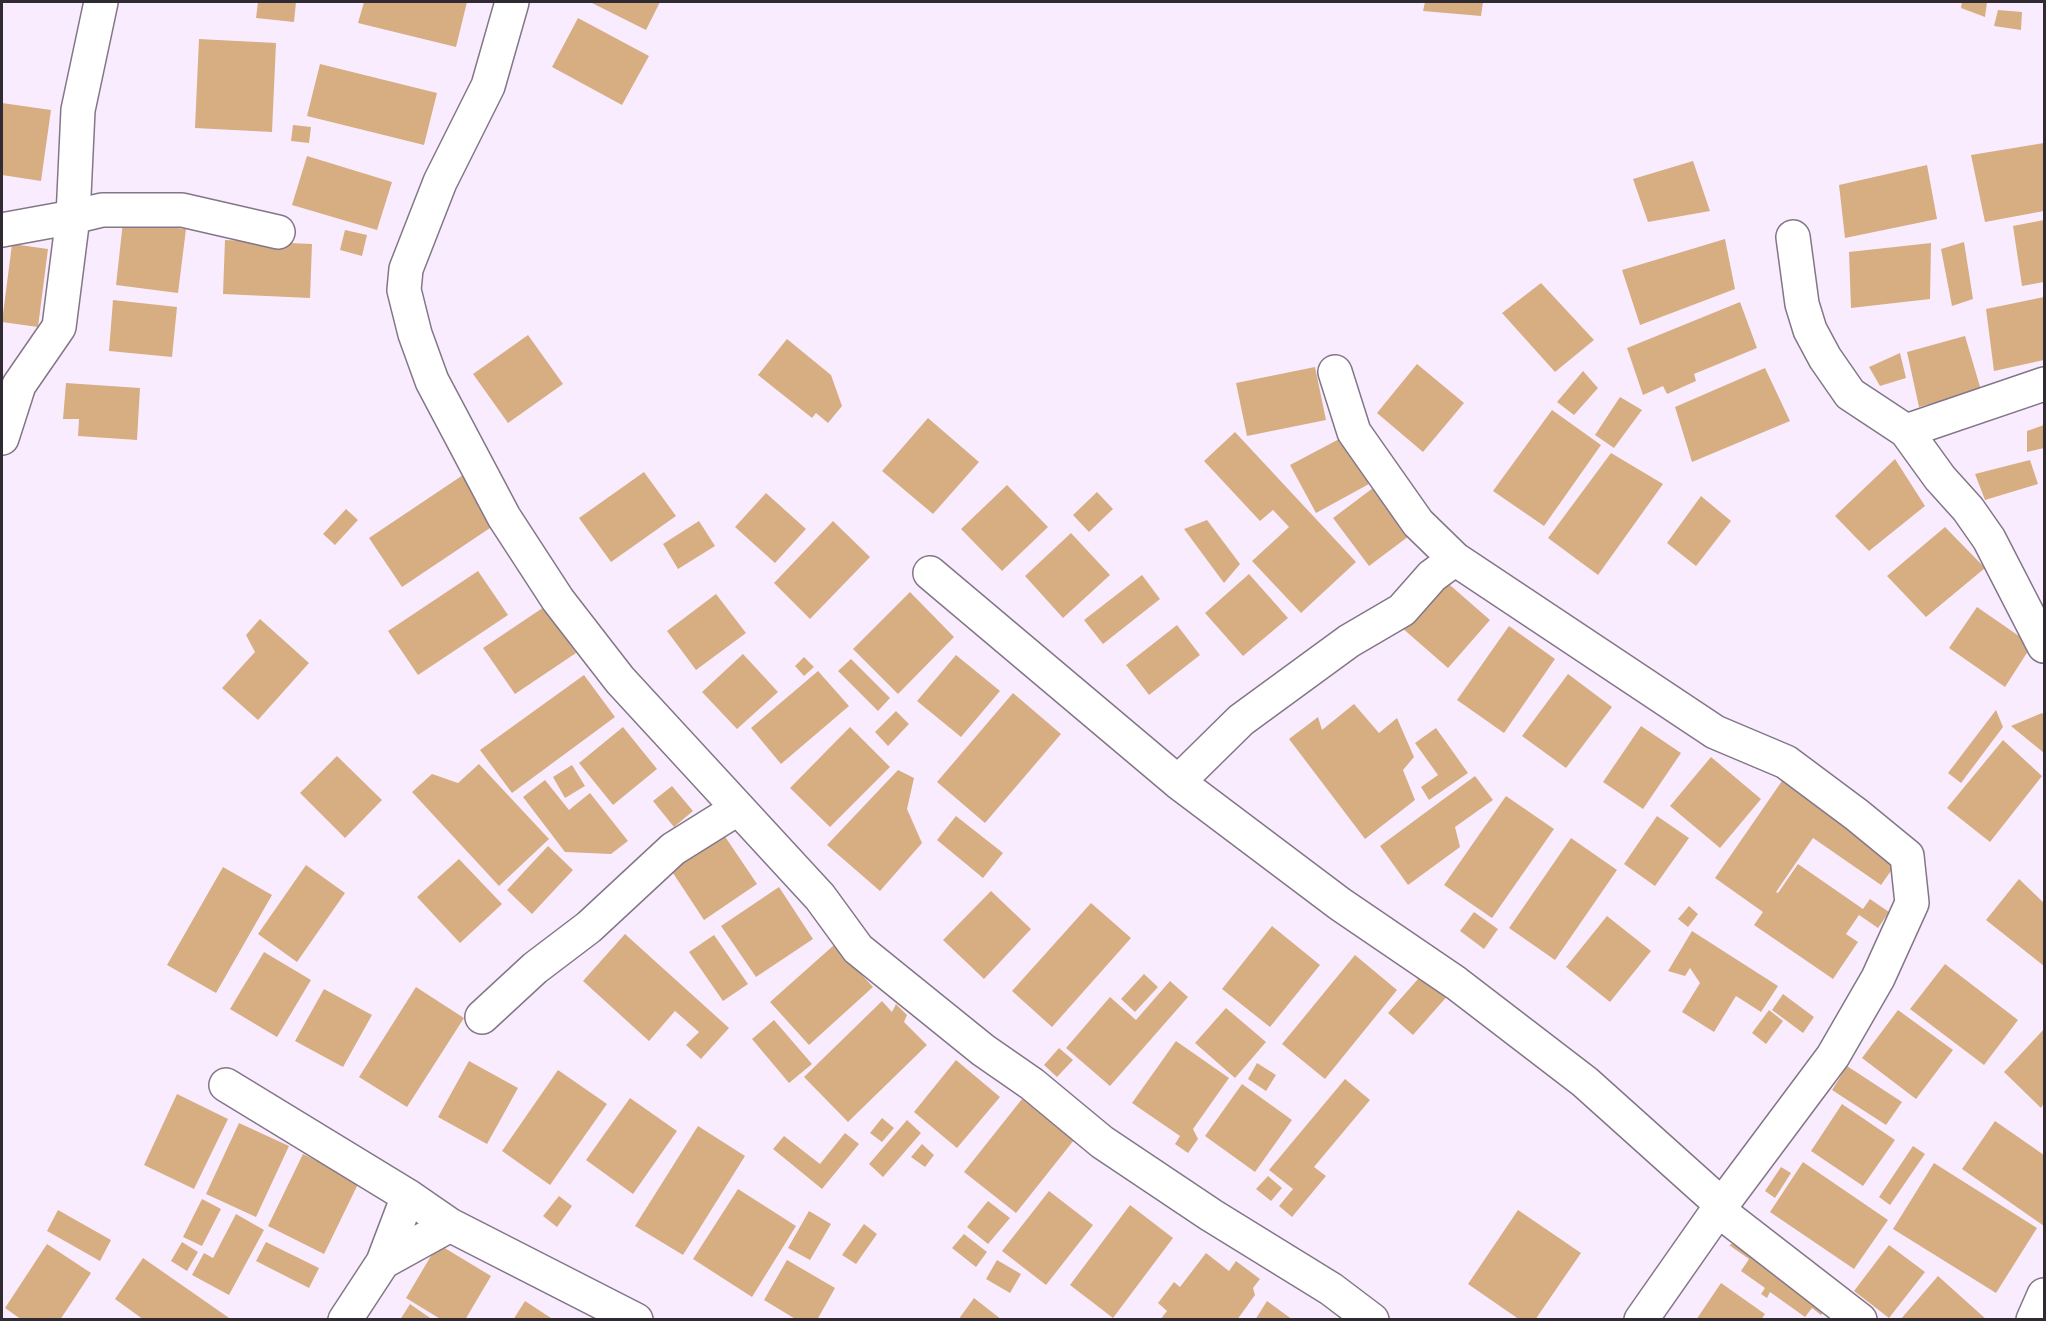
<!DOCTYPE html>
<style>
body{margin:0}
#map{position:relative;width:2046px;height:1321px;overflow:hidden;background:#faecff;font-family:"Public Sans",sans-serif}
canvas{display:block}
.frame{position:absolute;inset:0;border:3px solid #302b32;pointer-events:none}
</style>
<div id="map">
<canvas width="2046" height="1321"></canvas>
<div class="frame"></div>
</div>
<script>
const g = document.querySelector('canvas').getContext('2d');
g.lineJoin = 'round';
function fillPath(path, color) { g.fillStyle = color; g.fill(path, 'evenodd'); }
function stroke(path, color, width, dash) { g.strokeStyle = color; g.lineWidth = width; g.lineCap = dash ? 'butt' : 'round'; g.setLineDash(dash || []); g.stroke(path); }
fillPath(new Path2D(`
 M258,2H296L294,22L256,18Z
 M364,2H467L456,47L358,23Z
 M590,2H660L646,30Z
 M1425,2H1483L1481,16L1423,11Z
 M1962,2H1987L1985,17L1961,8Z
 M1998,10L2022,12L2021,30L1994,26Z
 M578,18L649,56L622,105L552,67Z
 M199,39L276,43L272,132L195,128Z
 M320,64L437,93L424,145L307,116Z
 M2,103L51,110L41,181L2,175Z
 M293,125L311,127L309,143L291,141Z
 M2044,143V211L1985,222L1971,155Z
 M307,156L392,182L377,230L292,205Z
 M1693,161L1710,211L1648,222L1633,179Z
 M1927,165L1937,219L1845,238L1839,185Z
 M2044,220V282L2022,286L2013,226Z
 M123,222L186,229L178,293L116,285Z
 M345,230L367,235L362,256L340,250Z
 M1725,239L1735,289L1640,325L1622,270Z
 M225,240L312,244L310,298L223,294Z
 M1964,242L1973,299L1952,306L1941,249Z
 M1931,243L1930,299L1851,308L1849,252Z
 M12,244L48,249L38,327L2,322Z
 M1541,283L1594,340L1555,372L1502,313Z
 M2044,297V360L1994,371L1986,309Z
 M113,300L177,307L172,357L109,351Z
 M1740,302L1757,348L1694,374L1696,381L1667,394L1663,386L1643,395L1627,348Z
 M528,335L563,384L508,423L473,374Z
 M1965,336L1981,390L1919,407L1907,352Z
 M787,339L831,375L842,406L828,423L816,413L812,418L758,375Z
 M1900,353L1906,378L1880,386L1869,367Z
 M1417,364L1464,403L1423,452L1377,413Z
 M1315,367L1326,420L1247,436L1236,383Z
 M1765,368L1790,421L1692,462L1675,407Z
 M1583,371L1598,388L1574,415L1557,402Z
 M66,383L140,388L137,440L78,436L79,419H63Z
 M1620,397L1642,410L1614,448L1595,435Z
 M1552,410L1601,445L1544,526L1493,491Z
 M928,418L979,462L933,514L882,471Z
 M2044,425V448L2027,452V431Z
 M1235,432L1356,562L1301,613L1252,561L1289,527L1273,510L1260,521L1204,461Z
 M1343,437L1369,484L1316,513L1290,465Z
 M1611,453L1663,484L1598,575L1548,538Z
 M1895,459L1925,506L1869,551L1835,516Z
 M2030,460L2038,484L1985,500L1975,474Z
 M644,472L676,516L611,562L579,518Z
 M463,475L496,524L402,587L369,538Z
 M1007,485L1048,527L1002,571L961,529Z
 M1377,485L1413,533L1369,566L1333,518Z
 M1097,492L1113,509L1089,532L1073,515Z
 M766,493L806,529L775,563L735,527Z
 M1701,496L1731,521L1696,566L1667,543Z
 M346,509L358,520L335,545L323,534Z
 M1207,520L1240,564L1224,583L1184,529Z
 M699,521L715,546L678,569L663,544Z
 M833,521L870,557L810,619L774,583Z
 M1945,527L1985,568L1926,617L1887,576Z
 M1071,533L1110,575L1063,618L1025,576Z
 M478,571L508,615L418,675L388,631Z
 M1249,574L1288,618L1243,656L1205,613Z
 M1142,575L1160,599L1103,644L1084,620Z
 M1443,579L1490,620L1448,668L1401,627Z
 M910,592L954,637L898,694L853,649Z
 M716,594L746,633L696,670L667,631Z
 M544,607L576,653L515,694L483,648Z
 M1977,607L2032,645L2005,687L1949,648Z
 M260,619L309,663L258,720L222,688L255,652L246,635Z
 M1177,625L1200,655L1149,695L1126,665Z
 M1509,626L1555,659L1504,733L1457,700Z
 M743,654L778,692L737,729L702,692Z
 M956,655L1000,691L961,737L917,701Z
 M804,657L814,667L804,676L795,666Z
 M851,659L890,698L878,711L838,671Z
 M818,671L849,706L781,764L751,728Z
 M1568,674L1612,707L1566,768L1522,736Z
 M584,675L615,717L512,793L480,750Z
 M1013,693L1061,734L985,823L937,782Z
 M1354,704L1379,733L1397,718L1414,757L1403,770L1415,800L1365,839L1289,739L1318,717L1322,730Z
 M1996,710L2003,727L1961,783L1948,773Z
 M896,711L909,724L888,746L875,732Z
 M2042,713L2044,715V753L2011,726Z
 M1641,726L1681,753L1643,809L1603,782Z
 M623,727L657,769L613,805L579,763Z
 M850,727L890,767L830,827L790,788Z
 M1436,728L1468,773L1429,800L1421,787L1438,775L1415,743Z
 M2003,740L2042,776L1990,842L1947,808Z
 M337,756L382,800L345,838L300,793Z
 M1711,757L1761,799L1720,848L1670,806Z
 M479,764L549,839L499,886L412,792L432,774L458,783Z
 M572,765L585,786L565,798L553,777Z
 M898,770L914,778L907,809L922,843L880,891L827,845Z
 M1475,776L1493,800L1455,827L1460,847L1408,885L1380,846Z
 M1784,778L1900,858L1881,885L1813,838L1776,892L1778,893L1798,864L1863,909L1870,899L1889,912L1878,928L1859,915L1846,934L1858,942L1833,979L1754,925L1763,912L1715,878Z
 M545,780L569,810L590,793L628,841L611,854L565,852L523,797Z
 M672,786L693,811L674,827L653,801Z
 M1506,796L1554,829L1492,918L1444,885Z
 M956,816L1003,853L983,878L937,840Z
 M1657,816L1689,838L1655,886L1624,864Z
 M724,835L757,884L704,920L671,870Z
 M1571,838L1617,870L1555,960L1509,928Z
 M548,846L573,870L532,914L507,890Z
 M459,859L502,904L460,943L417,897Z
 M306,865L345,893L297,962L258,934Z
 M223,867L272,895L216,993L167,965Z
 M2019,879L2044,903V966L1986,920Z
 M779,887L813,939L756,977L721,926Z
 M991,891L1031,929L984,979L943,940Z
 M1091,903L1131,938L1052,1027L1012,991Z
 M1689,906L1698,914L1688,927L1678,919Z
 M1474,912L1498,929L1484,949L1460,931Z
 M1607,916L1651,951L1610,1002L1566,967Z
 M1272,926L1320,965L1270,1027L1222,989Z
 M1692,931L1778,986L1761,1012L1736,996L1714,1032L1682,1012L1700,983L1690,968L1685,976L1668,971Z
 M625,934L729,1028L701,1059L686,1045L699,1032L675,1011L649,1041L583,981Z
 M714,935L748,984L723,1001L689,952Z
 M834,945L873,987L809,1045L770,1002Z
 M264,952L311,980L277,1037L230,1009Z
 M1355,955L1397,990L1325,1079L1282,1044Z
 M1945,964L2018,1020L1984,1065L1910,1009Z
 M1425,971L1450,993L1413,1035L1388,1013Z
 M1144,974L1158,987L1135,1012L1121,999Z
 M1170,981L1188,997L1110,1086L1066,1048L1110,997L1136,1020Z
 M416,987L464,1018L407,1107L359,1077Z
 M324,989L372,1015L343,1067L295,1041Z
 M1783,994L1814,1017L1803,1033L1772,1010Z
 M882,1001L892,1012L896,1004L907,1015L904,1022L927,1045L848,1122L804,1077Z
 M1226,1008L1266,1042L1235,1078L1195,1043Z
 M1769,1010L1783,1021L1766,1044L1752,1033Z
 M1898,1010L1953,1050L1916,1099L1862,1058Z
 M774,1020L812,1064L789,1083L752,1039Z
 M2044,1029V1103L2041,1108L2004,1072Z
 M1176,1041L1229,1078L1193,1129L1198,1139L1188,1153L1175,1144L1180,1136L1132,1103Z
 M1059,1048L1073,1060L1057,1077L1044,1065Z
 M956,1060L1000,1097L957,1148L914,1112Z
 M469,1061L518,1088L487,1144L438,1117Z
 M1257,1063L1276,1075L1266,1091L1248,1079Z
 M1847,1066L1902,1102L1886,1125L1832,1090Z
 M558,1070L607,1104L550,1185L502,1151Z
 M1345,1079L1370,1100L1314,1167L1326,1176L1292,1217L1279,1206L1293,1189L1269,1170Z
 M1242,1084L1292,1120L1255,1172L1205,1136Z
 M177,1094L228,1119L194,1189L144,1165Z
 M630,1098L677,1131L633,1194L586,1160Z
 M1022,1099L1074,1140L1016,1213L964,1172Z
 M1842,1104L1895,1140L1863,1186L1811,1151Z
 M882,1118L894,1128L882,1142L870,1133Z
 M907,1120L921,1133L883,1177L869,1164Z
 M1995,1121L2044,1155V1226L1962,1169Z
 M239,1123L289,1146L256,1217L206,1194Z
 M698,1126L745,1156L683,1255L635,1226Z
 M845,1133L859,1144L822,1189L773,1149L784,1136L820,1164Z
 M922,1144L934,1155L925,1167L911,1157Z
 M1913,1146L1925,1154L1890,1205L1879,1197Z
 M303,1154L359,1182L324,1254L268,1226Z
 M1803,1162L1888,1220L1854,1269L1770,1212Z
 M1934,1163L2037,1228L1996,1293L1893,1229Z
 M1781,1167L1791,1173L1775,1198L1765,1191Z
 M1268,1176L1282,1188L1271,1201L1256,1189Z
 M738,1189L796,1226L752,1297L693,1259Z
 M1049,1191L1093,1225L1046,1285L1002,1251Z
 M559,1196L572,1206L557,1227L543,1216Z
 M202,1199L221,1209L202,1246L183,1237Z
 M988,1201L1010,1218L988,1244L967,1227Z
 M1130,1205L1173,1238L1113,1318L1070,1285Z
 M58,1210L111,1240L100,1261L47,1231Z
 M1518,1210L1581,1253L1535,1320H1520L1468,1284Z
 M809,1211L831,1224L810,1260L788,1248Z
 M236,1214L264,1230L229,1295L192,1275L204,1253L213,1258Z
 M864,1224L877,1234L856,1264L842,1255Z
 M964,1234L987,1252L976,1267L952,1248Z
 M182,1242L198,1252L187,1271L171,1261Z
 M266,1242L319,1268L309,1288L256,1261Z
 M1738,1242L1828,1306L1821,1315L1812,1308L1805,1317L1770,1292L1767,1298L1761,1294L1765,1288L1741,1271L1749,1259L1729,1245Z
 M47,1244L91,1273L60,1320H22L5,1308Z
 M438,1244L491,1276L465,1320H442L406,1298Z
 M1889,1245L1925,1272L1889,1318L1854,1291Z
 M1206,1253L1229,1271L1236,1261L1260,1279L1253,1288L1255,1295L1237,1320H1160L1167,1311L1158,1303L1174,1282L1180,1287Z
 M143,1258L232,1320H144L115,1299Z
 M787,1260L835,1288L817,1320H797L764,1300Z
 M997,1260L1021,1274L1010,1293L986,1279Z
 M1938,1276L1987,1320H1900Z
 M1721,1283L1765,1314L1761,1320H1696Z
 M974,1298L1002,1320H958Z
 M525,1301L554,1320H513Z
 M1267,1301L1293,1320H1255Z
 M410,1304L433,1320H400Z`), '#d7ae82');
const street = new Path2D(`
 M512,2L488,86L440,182L406,269L404,290L415,334L432,381L504,517L558,600L620,680L820,897L858,949L983,1050L1032,1084L1102,1142L1211,1215L1331,1289L1372,1320
 M2,230L73,217L102,210H182L278,232
 M1793,237L1802,304L1810,330L1825,358L1850,394L1906,431L1940,478L1968,509L1989,539L2044,646
 M1335,372L1354,432L1418,523L1455,559L1715,732L1786,762L1857,815L1907,856L1912,903L1878,978L1833,1056L1718,1210L1641,1320
 M1906,431L2044,384
 M2,438L19,385L59,327L73,217L78,110L101,2
 M930,573L1178,782L1340,904L1456,983L1585,1082L1722,1205
 M1178,782L1241,720L1349,641L1402,610L1432,576L1455,559
 M482,1017L535,968L589,927L673,849L737,809
 M226,1085L408,1196L450,1225L636,1320
 M1718,1210L1860,1320
 M383,1262L450,1225
 M345,1320L383,1262L408,1196
 M2033,1320L2044,1295`);
stroke(street, '#837687', 36);
stroke(street, '#fff', 33);
</script>
